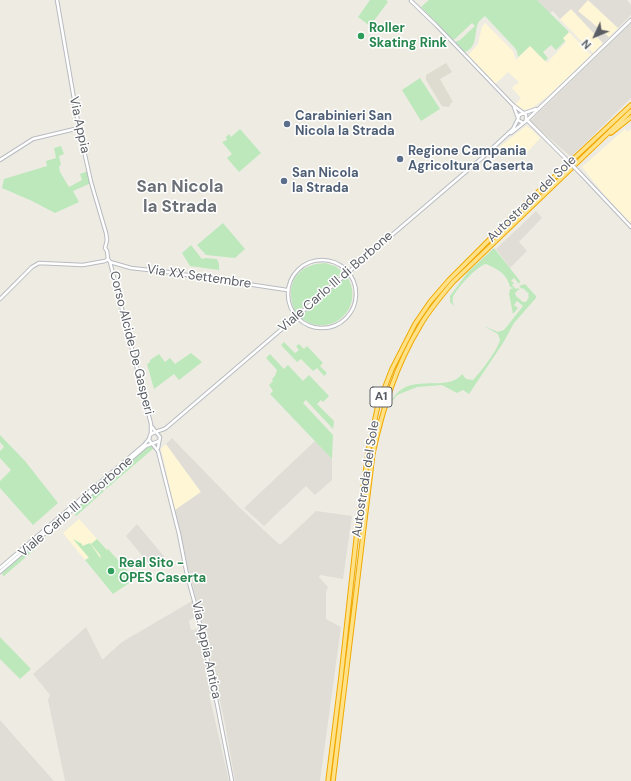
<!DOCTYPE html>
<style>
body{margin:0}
#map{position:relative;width:631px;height:781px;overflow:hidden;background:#eeece2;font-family:"DM Sans",sans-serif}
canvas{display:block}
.north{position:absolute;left:575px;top:16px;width:40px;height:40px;-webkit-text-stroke:3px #fff;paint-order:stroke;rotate:226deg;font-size:11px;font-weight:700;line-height:16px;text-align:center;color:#5a5e64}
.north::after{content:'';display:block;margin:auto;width:14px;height:18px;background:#5a5e64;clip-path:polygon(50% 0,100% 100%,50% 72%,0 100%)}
</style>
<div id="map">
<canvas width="631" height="781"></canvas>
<div class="north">N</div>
</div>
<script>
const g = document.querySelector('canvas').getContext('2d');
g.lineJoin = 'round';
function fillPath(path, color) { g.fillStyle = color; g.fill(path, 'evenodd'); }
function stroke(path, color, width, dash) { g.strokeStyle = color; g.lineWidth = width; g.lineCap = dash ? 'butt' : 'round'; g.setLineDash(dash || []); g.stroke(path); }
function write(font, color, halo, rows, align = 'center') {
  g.font = font + ' "DM Sans",sans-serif'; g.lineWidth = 3; g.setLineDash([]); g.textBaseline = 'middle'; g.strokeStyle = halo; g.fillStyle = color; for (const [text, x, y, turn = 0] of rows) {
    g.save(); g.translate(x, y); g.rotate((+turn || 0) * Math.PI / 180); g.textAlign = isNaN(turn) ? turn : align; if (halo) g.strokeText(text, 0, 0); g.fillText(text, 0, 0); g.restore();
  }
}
fillPath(new Path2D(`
 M588,0L618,28L609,37L578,11Z
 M570,8L603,43L593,53L560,19Z
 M485,23L513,51L516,60L530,46L547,63L566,42L563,38L569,32L591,55L548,96L532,108L524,110L515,105L521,98L512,88L519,82L508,72L495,84L468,55L478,44L482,27Z
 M526,126L532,130L540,138L524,156L517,148L505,157L497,149Z
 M625,129L627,132L631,129V224L602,192L582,167Z
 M166,444L201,492L175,510L161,449Z
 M79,519L107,550L104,563L95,552L85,560L63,533Z`), '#fff6d6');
fillPath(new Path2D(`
 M537,0H627L631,5V15L618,28L588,0L578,11L609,37L603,43L571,9L560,19L553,11L550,13Z
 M631,23V98L571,157L530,121Z
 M536,211L542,218L519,242L527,251L510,268L496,249Z
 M172,438L240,508L280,545L316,511L352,516L343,579L320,575L319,577L328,587L326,593V619L341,627L320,781H235L225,724L205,632L189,572L175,510L201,492L166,444Z
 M315,441L332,459V480L315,495L306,486L264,526L244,508Z
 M137,524L167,560L153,569L126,536Z
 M192,601L195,617L189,621L191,630L198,629L212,694H209L229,781H65L48,700L50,695L33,674L86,627L102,659H103L122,642Z
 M0,720L29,753L54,781H0Z`), '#dfddd6');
fillPath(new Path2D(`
 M446,63L452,72L440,79L453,102L451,103L449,107L442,106L426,80V75Z`), '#dedbd1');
fillPath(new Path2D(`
 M370,0H386L388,2L370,26L358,17Z
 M429,0H537L569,32L563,38L565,41L556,50L551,45L543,52L548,58L545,61L530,46L518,57L517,51L514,47L485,16C483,18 479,21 478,23C474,33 478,48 464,52L455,42L460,40L475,26L472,23L455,39L453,40L421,7Z
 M420,78L440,109L421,121L402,90Z
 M240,129L261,153L239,172L227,158L232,154L222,142L227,140L226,137L229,134L231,137Z
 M61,146L64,154L59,156L61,165L59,166L60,172L69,187L82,180L80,174L88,171L91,183L73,191L79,202L55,213L32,201L2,188L4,179L47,166L46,161L56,158L54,148Z
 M223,223L245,249L235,258L206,255L197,245Z
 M191,245L202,259L205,258L217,259L219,264V270L190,266L182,253Z
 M494,248L520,281L519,284L514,278L511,281L514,283L512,285L516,289L518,288L520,290H518L515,293L516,296L523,302H526L529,297L528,296L529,294L523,288L522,289L519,286L525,284L536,296V298L514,323L503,343L469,394L463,390L457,393L442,385L417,387L397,395L390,404C406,368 446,395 462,374L466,379L473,380C481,372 498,349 500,340L498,334L484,326L498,332L504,330L523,306L517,301L514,305L518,308L513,314L509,294L510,289L514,288L510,287C507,274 498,269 486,264C478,265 456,289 453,297C452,300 453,303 454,306L450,302V296L468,272Z
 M325,263L335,266L343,272L296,313C283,286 296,264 325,263Z
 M347,276C367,309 328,341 300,317Z
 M284,342L295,353L299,350L296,346L299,344L304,349L307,346L323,363L320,366L327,373L324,376L317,368L313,371L301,359L297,362L281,345Z
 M191,353L202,362L179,380L174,374L154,389L147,364L150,362V360L159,354L165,362L170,358L175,364Z
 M270,354L284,369L288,365L303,381L309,375L329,396L323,402L321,400L317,404L334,421L333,429L306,400L303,403L333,435L332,459L270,394L273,391L269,385L273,381L272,379L275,376L277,370L266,358Z
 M0,435L25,461L58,503L33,525L0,488V481L11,470L0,458V451L4,447L0,442Z
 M151,446L154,448L106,489L104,486L105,484L148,447Z
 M102,489L104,491L76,516L74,513L75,509L97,490Z
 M73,539L82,544V546L90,543L101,559L100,555L91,544L97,539L107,550L108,549L135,579L113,594L85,560L89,558Z
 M28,549L34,550L4,576H3L2,572Z
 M0,637L31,669L20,679L0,659Z`), '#bce8bc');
const secondary = new Path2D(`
 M57,0L79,128L91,182L106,233L107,240L105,248L107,251L108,259
 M411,1L436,25L513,105L526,115V121L511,133
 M514,107L518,118
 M523,123L518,120L519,115L536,109
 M565,158L527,120L631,20
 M0,160L33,139L79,128
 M579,172L631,227
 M108,259L110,262L151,424V433
 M288 294a34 34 0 1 1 68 0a34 34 0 1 1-68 0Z
 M110,262L131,268L167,272L287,290
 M0,299L32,267L39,263L83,265L105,261L108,259
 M152,427L160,437L158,448
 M0,568L144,445L149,439
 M0,572L146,446L159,441
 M232,781L217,704L198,615L187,575L179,534L158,451L149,440L150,435C154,431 161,431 166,428L482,158L513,129L518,119`);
const highway = new Path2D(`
 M611,133L631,117
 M328,781L341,677L357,531L369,447L378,405L392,369L415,324L430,302L449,280L521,208L631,105
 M333,781L373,453C383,408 396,365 420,326C429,310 441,296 453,282L631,111`);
stroke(secondary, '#b8bbc2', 4.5);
stroke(highway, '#f0a800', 5.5);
stroke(secondary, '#fff', 2.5);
stroke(highway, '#ffe288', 3.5);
const secondaryBridge = new Path2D(`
 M565,158L579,172`);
stroke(secondaryBridge, '#b8bbc2', 4.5, []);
stroke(secondaryBridge, '#fff', 2.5);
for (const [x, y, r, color] of [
 [361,36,4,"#2e9e5b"],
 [287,124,4,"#5c6f8a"],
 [400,159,4,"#5c6f8a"],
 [284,181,4,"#5c6f8a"],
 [111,571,4,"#2e9e5b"]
]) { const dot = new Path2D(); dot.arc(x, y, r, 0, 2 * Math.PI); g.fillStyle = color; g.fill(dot); stroke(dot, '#fff', 1.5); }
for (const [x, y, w] of [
 [381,397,22]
]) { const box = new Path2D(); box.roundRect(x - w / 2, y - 10, w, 20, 3); g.fillStyle = '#fff'; g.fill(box); stroke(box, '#5a5e64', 1); }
write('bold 12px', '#5a5e64', null, [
 ["A1",381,397]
]);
write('bold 13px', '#27864d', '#fff', [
 ["Roller",369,29],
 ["Skating Rink",369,44],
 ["Real Sito -",119,564],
 ["OPES Caserta",119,579]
], 'left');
write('bold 13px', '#4e5e75', '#fff', [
 ["Carabinieri San",295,117],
 ["Nicola la Strada",295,132],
 ["Regione Campania",408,152],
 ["Agricoltura Caserta",408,167],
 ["San Nicola",292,174],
 ["la Strada",292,189]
], 'left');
write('13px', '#5a5e64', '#fff', [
 ["Via Appia",79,125,78],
 ["Autostrada del Sole",532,199,-44],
 ["Via XX Settembre",199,277,8],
 ["Viale Carlo III di Borbone",336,282,-41],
 ["Corso Alcide De Gasperi",131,343,76],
 ["Autostrada del Sole",366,479,-81],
 ["Viale Carlo III di Borbone",76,507,-41],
 ["Via Appia Antica",206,650,78]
]);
write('bold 17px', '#6b7076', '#fff', [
 ["San Nicola",180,188],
 ["la Strada",180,208]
]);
</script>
